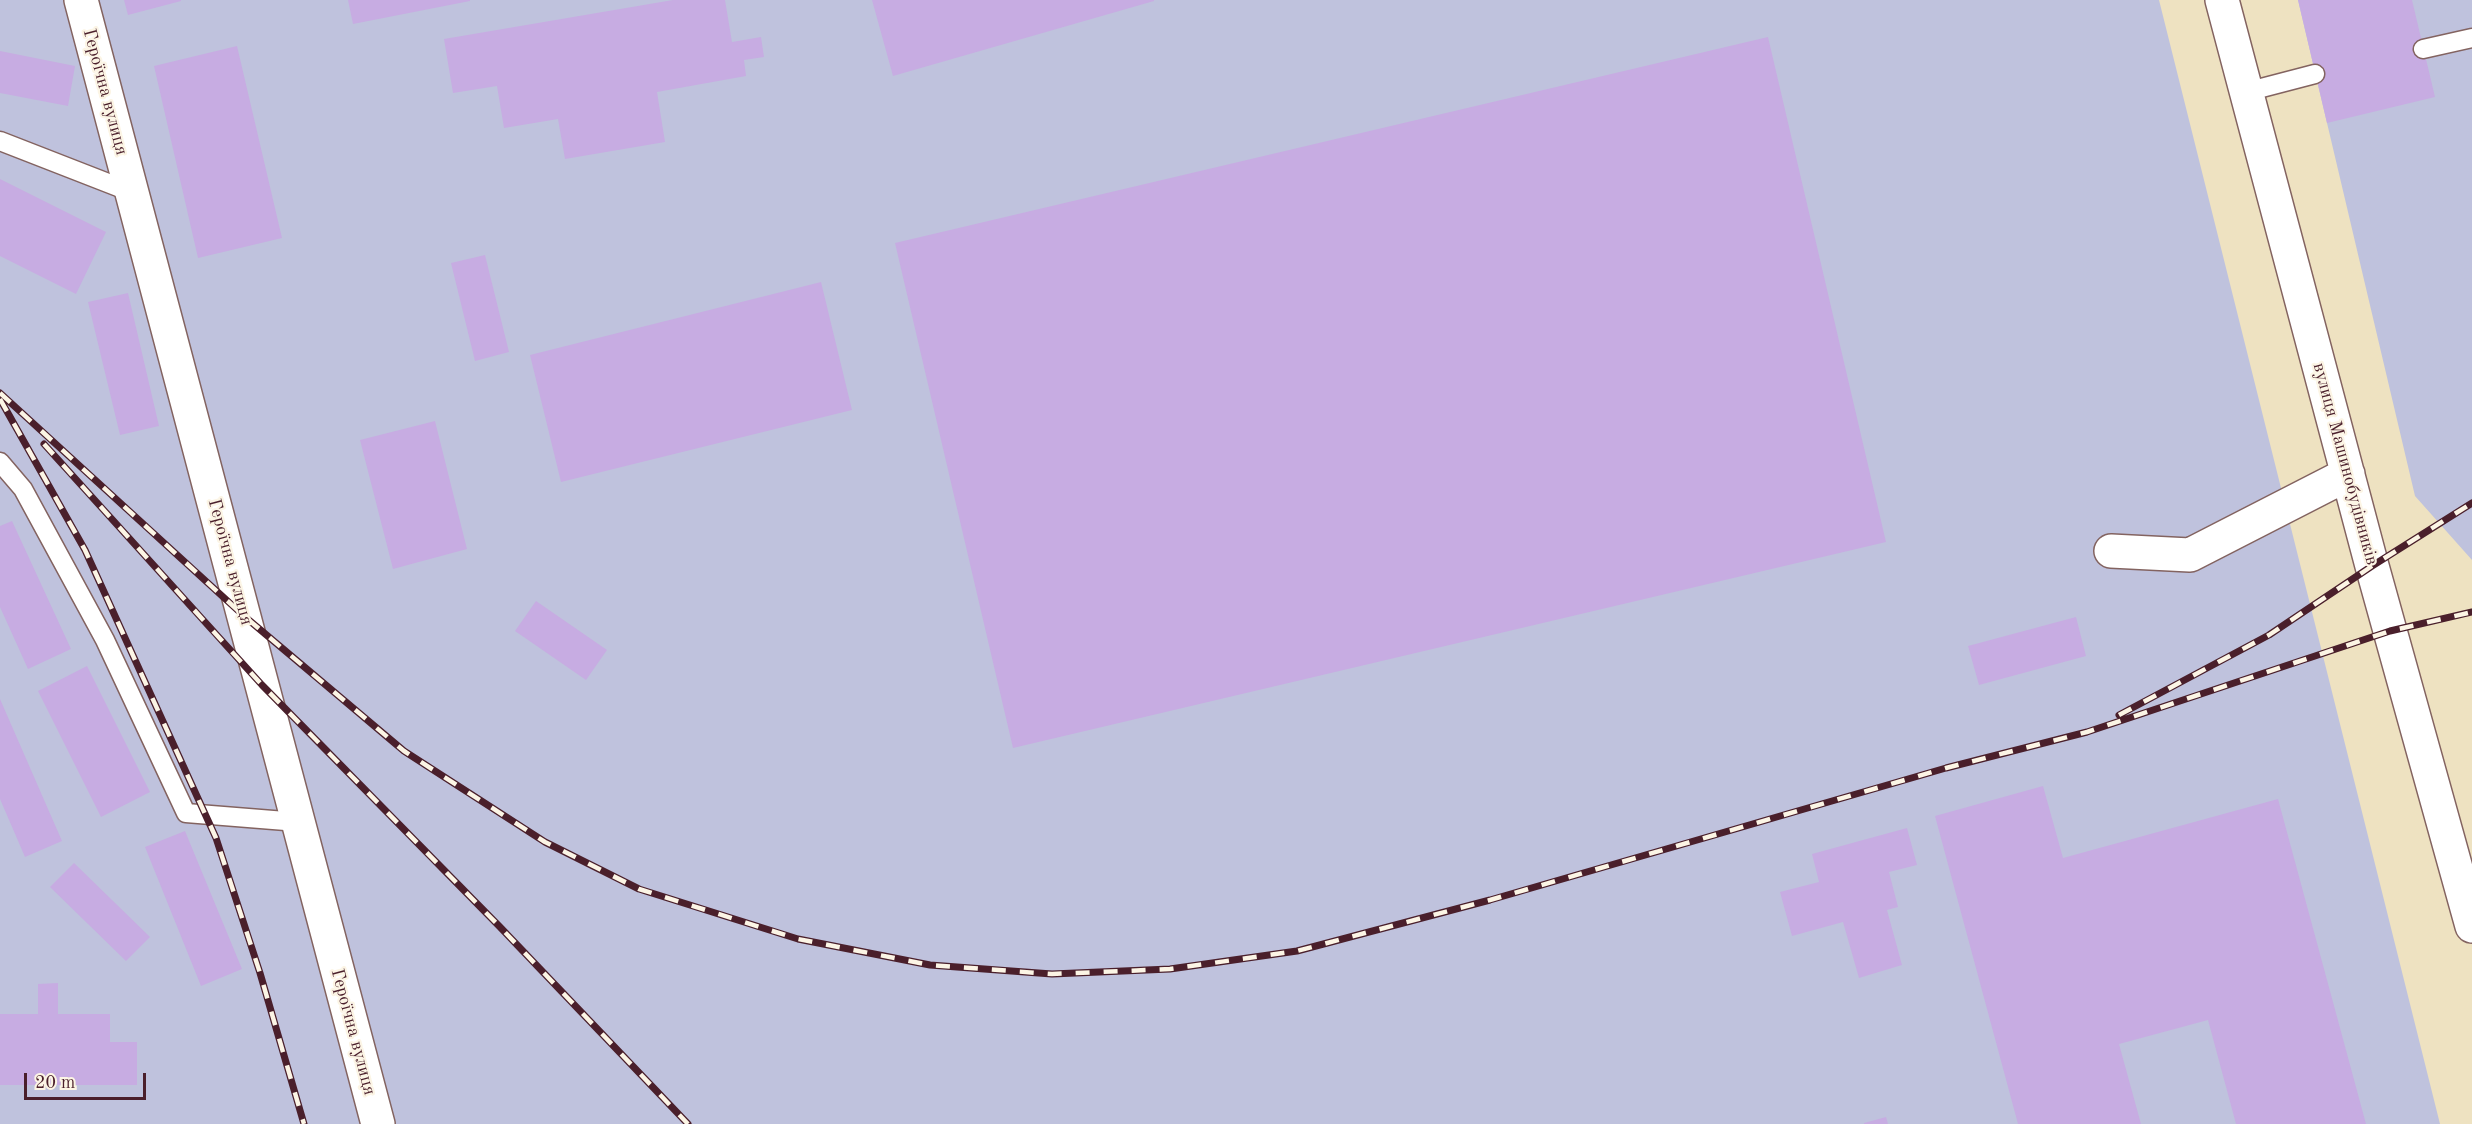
<!DOCTYPE html>
<meta charset="utf-8">
<style>
body{margin:0}
#map{position:relative;width:2472px;height:1124px;overflow:hidden;background:#eee2c1;font-family:"Old Standard TT",serif}
canvas{display:block}
.scale{position:absolute;left:24px;top:1073px;width:122px;height:27px;box-sizing:border-box;border:3px solid #4a1f2b;border-top:0;padding-left:8px;font-size:18px;line-height:21px;white-space:nowrap;color:#4a1f2b;-webkit-text-stroke:4px #fcf5e5;paint-order:stroke}
</style>
<div id="map">
<canvas width="2472" height="1124"></canvas>
<div class="scale">20 m</div>
</div>
<script>
const g = document.querySelector('canvas').getContext('2d');
g.lineJoin = 'round';
function fillPath(path, color) { g.fillStyle = color; g.fill(path, 'evenodd'); }
function stroke(path, color, width, dash) { g.strokeStyle = color; g.lineWidth = width; g.lineCap = dash ? 'butt' : 'round'; g.setLineDash(dash || []); g.stroke(path); }
function write(font, color, halo, rows, align = 'center') {
  g.font = font + ' "Old Standard TT",serif'; g.lineWidth = 4.5; g.setLineDash([]); g.textBaseline = 'middle'; g.strokeStyle = halo; g.fillStyle = color; for (const [text, x, y, turn = 0] of rows) {
    g.save(); g.translate(x, y); g.rotate((+turn || 0) * Math.PI / 180); g.textAlign = isNaN(turn) ? turn : align; if (halo) g.strokeText(text, 0, 0); g.fillText(text, 0, 0); g.restore();
  }
}
fillPath(new Path2D(`
 M0,0H2159L2440,1124H0Z
 M2298,0H2472V560L2415,496Z`), '#bfc2dd');
fillPath(new Path2D(`
 M124,0H181V1L128,15Z
 M348,0H470V1L353,24Z
 M673,0H725L732,42L761,37L764,57L744,60L746,76L657,92L665,142L565,159L558,119L504,128L497,86L453,93L444,39Z
 M872,0H1154V1L893,76Z
 M2298,0H2412L2435,97L2327,123Z
 M1768,37L1886,542L1013,748L895,243Z
 M237,46L282,238L198,258L154,66Z
 M0,51L75,66L68,106L0,93Z
 M0,179L106,232L76,294L0,256Z
 M485,255L509,352L475,361L451,263Z
 M821,282L852,410L561,482L530,355Z
 M128,293L159,426L120,435L88,302Z
 M435,421L467,549L393,569L360,440Z
 M12,521L71,649L28,669L0,607V526Z
 M536,601L607,650L586,680L515,631Z
 M2076,617L2086,656L1979,685L1968,646Z
 M87,666L150,792L101,817L38,691Z
 M0,699L62,841L25,857L0,799Z
 M2043,786L2063,858L2278,799L2366,1124H2236L2208,1020L2119,1044L2141,1124H2018L1935,816Z
 M1907,828L1917,865L1889,872L1898,907L1887,910L1902,965L1859,978L1843,922L1792,936L1780,892L1819,882L1812,854Z
 M185,831L242,969L201,986L145,847Z
 M74,863L150,937L126,961L50,887Z
 M58,983V1014H110V1042H137V1085H0V1014H38V984Z
 M1886,1117L1888,1124H1864V1123Z`), '#c7ace2');
const service = new Path2D(`
 M2423,49L2472,38
 M2246,92L2315,74
 M0,141L131,192
 M0,462L23,489L105,640L186,813L298,822`);
const minor = new Path2D(`
 M81,0L378,1124
 M2222,0L2372,566L2472,926
 M2111,551L2190,555L2348,474`);
stroke(service, '#836360', 21);
stroke(minor, '#836360', 36);
stroke(service, '#fff', 18);
stroke(minor, '#fff', 33);
const rail = new Path2D(`
 M0,393L244,616L404,751L545,842L639,889L798,939L930,965L1052,974L1170,969L1297,951L1490,900L1946,768L2087,732L2390,631L2472,612
 M0,399L85,550L216,838L260,973L304,1124
 M44,444L262,685L500,927L688,1124
 M2119,715L2269,635L2372,566L2472,503`);
stroke(rail, '#4a1f2b', 7);
stroke(rail, '#fcf5e5', 4.5, [14]);
write('18px', '#4a1f2b', '#fcf5e5', [
 ["Героїчна вулиця",105,92,75],
 ["вулиця Машинобудівників",2345,464,75],
 ["Героїчна вулиця",230,562,75],
 ["Героїчна вулиця",353,1032,75]
]);
</script>
